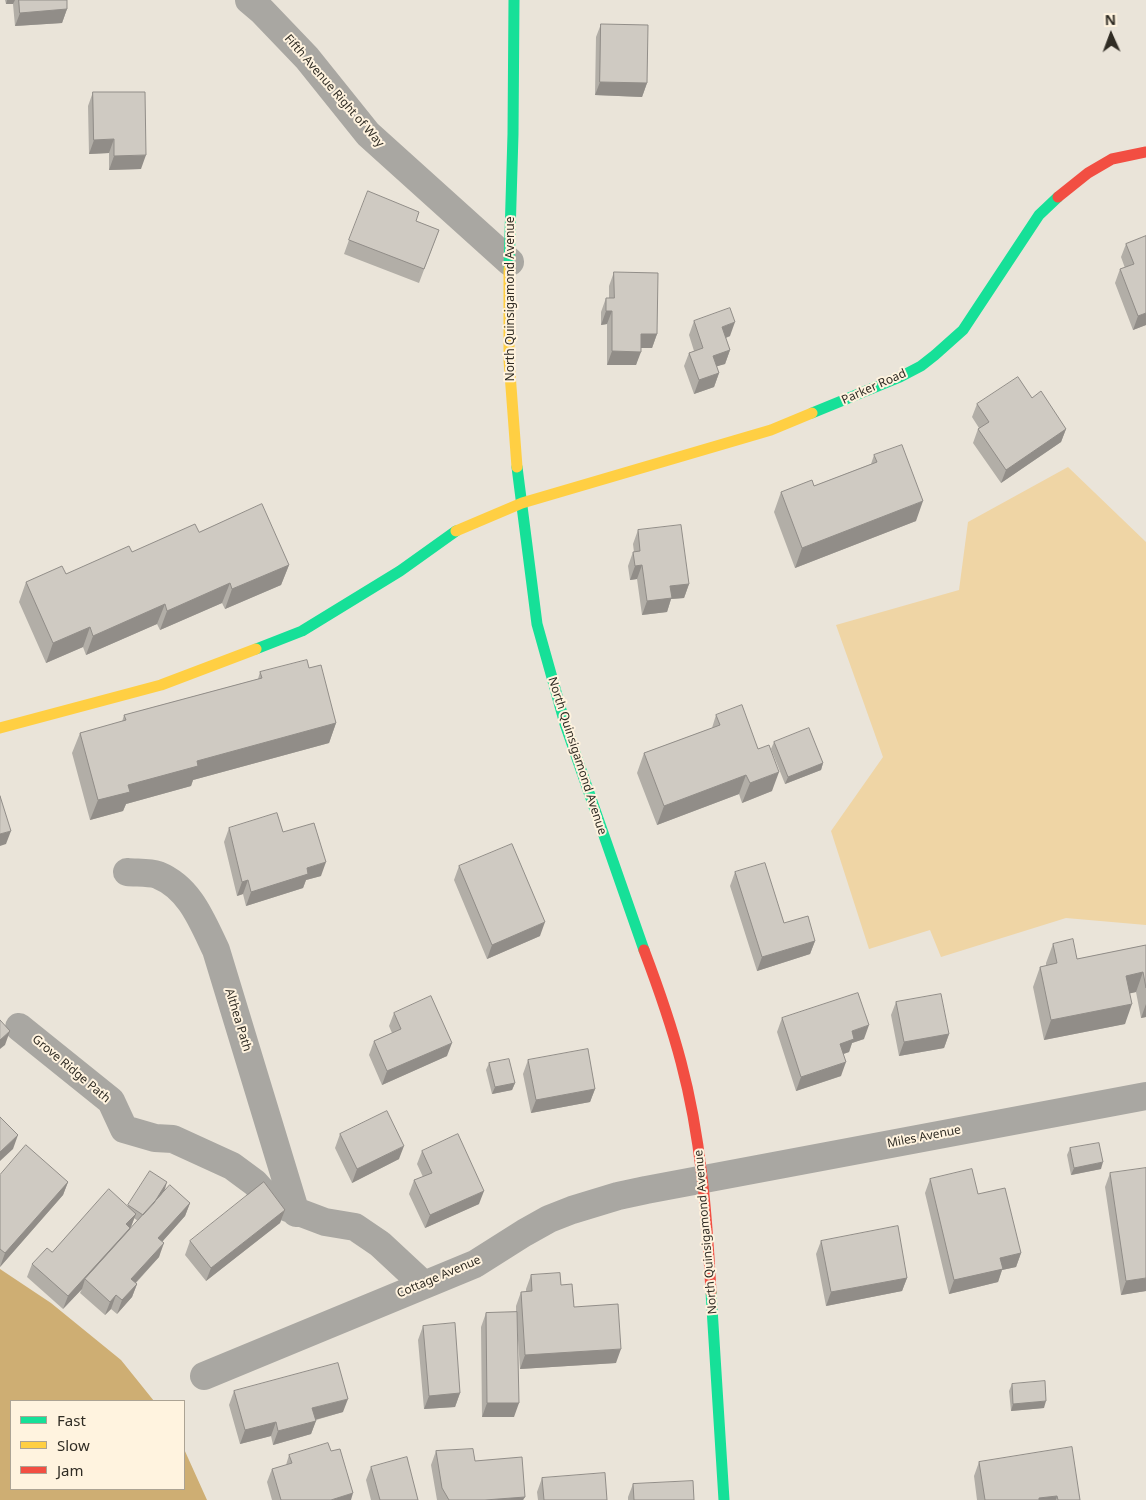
<!DOCTYPE html>
<style>
body{margin:0}
#map{position:relative;width:1146px;height:1500px;overflow:hidden;background:#eae4d9;font-family:"Noto Sans",sans-serif}
canvas{display:block}
.legend{position:absolute;left:10px;top:1400px;width:175px;height:90px;box-sizing:border-box;background:#fff3df;border:1px solid #aca394;margin:0;padding:6px 9px;list-style:none;font-size:15px;color:#302c24}
.legend li{display:flex;align-items:center;gap:10px;height:25px}
.legend b{width:25px;border:1px solid #aca394}
.north{position:absolute;left:1086px;top:10px;width:50px;height:50px;-webkit-text-stroke:4px #fff3df;paint-order:stroke;rotate:358deg;font-size:14px;font-weight:700;line-height:20px;text-align:center;color:#302c24}
.north::after{content:'';display:block;margin:auto;width:18px;height:22px;background:#302c24;clip-path:polygon(50% 0,100% 100%,50% 72%,0 100%)}
</style>
<div id="map">
<canvas width="1146" height="1500"></canvas>
<ul class="legend">
<li><b style="height:6px;background:#16e098"></b>Fast</li>
<li><b style="height:6px;background:#ffcf43"></b>Slow</li>
<li><b style="height:6px;background:#f24e42"></b>Jam</li>
</ul>
<div class="north">N</div>
</div>
<script>
const g = document.querySelector('canvas').getContext('2d');
g.lineJoin = 'round';
function fillPath(path, color) { g.fillStyle = color; g.fill(path, 'evenodd'); }
function stroke(path, color, width, dash) { g.strokeStyle = color; g.lineWidth = width; g.lineCap = dash ? 'butt' : 'round'; g.setLineDash(dash || []); g.stroke(path); }
function write(font, color, halo, rows, align = 'center') {
  g.font = font + ' "Noto Sans",sans-serif'; g.lineWidth = 4; g.setLineDash([]); g.textBaseline = 'middle'; g.strokeStyle = halo; g.fillStyle = color; for (const [text, x, y, turn = 0] of rows) {
    g.save(); g.translate(x, y); g.rotate((+turn || 0) * Math.PI / 180); g.textAlign = isNaN(turn) ? turn : align; if (halo) g.strokeText(text, 0, 0); g.fillText(text, 0, 0); g.restore();
  }
}
fillPath(new Path2D(`
 M1068,467L1146,542V925L1066,918L941,957L930,930L869,949L831,831L883,757L836,625L959,590L968,522Z`), '#efd5a5');
fillPath(new Path2D(`
 M0,1269L51,1303L121,1360L154,1401H11V1489H184V1449L207,1500H0Z`), '#ceae73');
stroke(new Path2D(`
 M249,0L262,11L307,58L368,134L510,262
 M127,872C137,873 149,872 158,875C190,888 202,921 216,950L296,1213
 M19,1027L111,1101L124,1129L155,1138L173,1139L232,1166L255,1183L272,1202L325,1222L355,1227L380,1244L423,1284
 M204,1376L475,1264L524,1233L549,1219L572,1210L618,1196L646,1190L1146,1096`), '#a9a7a2', 28);
stroke(new Path2D(`
 M509,269L513,134L514,0
 M812,413L900,377L921,366L935,355L963,330L1039,215L1058,197
 M517,467L537,624L565,724L644,950
 M256,649L302,631L400,571L456,531
 M711,1292L724,1500`), '#16e098', 11);
stroke(new Path2D(`
 M509,269V360L517,467
 M456,531L522,503L771,430L812,413
 M0,728L161,685L256,649`), '#ffcf43', 11);
stroke(new Path2D(`
 M1058,197L1088,173L1112,159L1146,152
 M644,950C658,987 671,1024 681,1062C701,1137 707,1215 711,1292`), '#f24e42', 11);
fillPath(new Path2D(`
 M5,0H67V9L62,23L15,26L13,4H6Z
 M601,24L647,83L642,97L595,95L596,37Z
 M93,92L141,169L109,170V153L89,154L88,106Z
 M416,221L439,230L419,283L344,254L349,240Z
 M1146,236V325L1133,330L1115,283L1120,269L1125,268L1121,257L1126,244Z
 M614,272L657,334L652,348H641L636,365H607V324L601,325V312L606,298H609V286Z
 M694,321L730,336L726,338L730,350L725,364L716,366L719,373L714,387L694,394L684,366L689,353L694,351L689,335Z
 M1032,398L1066,429L1061,442L1001,483L973,443L978,429L979,428L972,417L977,404Z
 M874,455L916,521L795,568L774,512L781,492L814,486L871,464Z
 M638,530L689,584L684,598L671,599L667,612L642,615L637,579L630,580L628,566L633,552H634L633,544Z
 M199,532L289,565L281,585L225,609L222,603L160,630L157,624L86,655L83,647L46,663L19,602L26,582L66,574L132,552Z
 M309,668L336,723L329,743L193,780L191,786L126,804L123,811L90,820L72,753L80,733L122,722L124,715L258,679L260,672Z
 M716,715L772,791L742,803L739,794L657,825L637,773L644,753L712,728Z
 M774,742L823,763L821,770L785,784L771,749Z
 M229,828L283,832L321,876L306,880L303,888L246,906L243,894L237,896L224,842Z
 M459,866L540,936L487,959L454,880Z
 M735,872L784,923L815,941L810,954L757,971L730,886Z
 M1053,944L1077,959L1146,945V1017L1141,1018L1136,992L1130,993L1125,1024L1044,1040L1033,987L1040,967L1046,966V963Z
 M896,1002L949,1034L944,1048L899,1056L891,1015Z
 M394,1013L447,1056L382,1085L369,1055L374,1041L392,1033L389,1026Z
 M782,1018L864,1039L852,1043L849,1052L843,1054L841,1076L796,1091L777,1032Z
 M528,1060L595,1089L590,1102L531,1113L523,1074Z
 M489,1063L515,1083L512,1090L492,1094L486,1070Z
 M340,1134L399,1159L352,1183L335,1148Z
 M1070,1148L1101,1169L1071,1175L1067,1155Z
 M422,1151L479,1204L425,1228L409,1194L414,1180L423,1177L417,1164Z
 M1110,1173L1146,1291L1121,1295L1105,1187Z
 M0,1175L68,1182L63,1195L0,1267Z
 M930,1179L978,1194L1021,1253L1016,1267L1002,1270L998,1282L949,1294L925,1193Z
 M165,1189L162,1194L190,1203L185,1216L162,1242L159,1257L136,1283L137,1284L132,1297L117,1314L111,1309L105,1315L80,1293L82,1289L63,1309L27,1277L32,1264L127,1206ZM134,1218L138,1221L129,1230L131,1227Z
 M285,1210L280,1223L206,1281L185,1255L190,1241Z
 M821,1241L907,1278L902,1291L826,1306L816,1254Z
 M531,1275L561,1285L574,1307L616,1363L520,1369L517,1326L514,1417H482L481,1327L486,1313L516,1312V1306L521,1292H526V1289Z
 M423,1326L460,1393L455,1407L424,1409L418,1340Z
 M1012,1384L1044,1408L1011,1411L1009,1391Z
 M234,1391L343,1412L316,1420L311,1434L273,1445L271,1436L240,1444L229,1405Z
 M436,1451L475,1461L525,1497L523,1500H437L431,1465Z
 M289,1455L351,1500H272L267,1482L272,1469L286,1465Z
 M979,1462L1080,1500H977L974,1476Z
 M371,1467L418,1500H371L366,1480Z
 M542,1478L607,1500H538L537,1492Z
 M633,1484L694,1500H628V1497Z`), '#b2aea7');
fillPath(new Path2D(`
 M7,0H15L13,4H6Z
 M67,9L62,23L15,26L20,13Z
 M600,82L647,83L642,97L595,95Z
 M114,139L109,153L89,154L94,140Z
 M146,155L141,169L109,170L114,156Z
 M606,311H612L607,324L601,325Z
 M1146,313V325L1133,330L1138,316Z
 M735,322L730,336L717,341L722,327Z
 M641,334H657L652,348H636Z
 M730,350L725,364L708,369L713,356Z
 M612,351L641,352L636,365H607Z
 M719,373L714,387L694,394L699,380Z
 M1066,429L1061,442L1001,483L1006,470Z
 M923,501L916,521L795,568L802,548Z
 M289,565L281,585L225,609L232,589Z
 M642,565L637,579L630,580L635,566Z
 M230,583L222,603L160,630L167,611Z
 M689,584L684,598L671,599L667,612L642,615L647,601L670,586Z
 M165,604L157,624L86,655L93,636Z
 M90,627L83,647L46,663L53,643Z
 M336,723L329,743L193,780L191,786L126,804L123,811L90,820L98,800L128,785L197,761Z
 M823,763L821,770L785,784L788,777Z
 M779,772L772,791L742,803L750,783Z
 M746,775L739,794L657,825L664,806Z
 M11,831L6,844L0,846V834Z
 M326,862L321,876L306,880L303,888L246,906L251,892L307,868Z
 M248,880L243,894L237,896L242,882Z
 M545,922L540,936L487,959L492,945Z
 M815,941L810,954L757,971L762,957Z
 M1143,972L1136,992L1119,996L1126,976Z
 M1132,1004L1125,1024L1044,1040L1051,1020Z
 M1146,1004V1017L1141,1018Z
 M869,1025L864,1039L852,1043L849,1052L835,1057L840,1044L852,1031Z
 M10,1031L5,1045L0,1049V1040Z
 M949,1034L944,1048L899,1056L904,1042Z
 M452,1043L447,1056L382,1085L387,1071Z
 M846,1062L841,1076L796,1091L801,1077Z
 M515,1083L512,1090L492,1094L495,1087Z
 M595,1089L590,1102L531,1113L536,1100Z
 M18,1135L13,1149L0,1161V1152Z
 M404,1146L399,1159L352,1183L357,1169Z
 M1103,1162L1101,1169L1071,1175L1074,1168Z
 M68,1182L63,1195L0,1267L5,1253Z
 M167,1182L165,1189L142,1224L144,1217Z
 M484,1191L479,1204L425,1228L430,1215Z
 M190,1203L185,1216L153,1252L158,1238Z
 M285,1210L280,1223L206,1281L211,1268Z
 M136,1214L125,1242L85,1279L82,1289L63,1309L68,1296L126,1224Z
 M164,1243L159,1257L126,1293L131,1279Z
 M1021,1253L1016,1267L1002,1270L998,1282L949,1294L954,1280L1000,1258Z
 M907,1278L902,1291L826,1306L831,1292Z
 M1146,1278V1291L1121,1295L1126,1281Z
 M137,1284L132,1297L117,1314L122,1300Z
 M116,1295L111,1309L105,1315L110,1302Z
 M621,1349L616,1363L520,1369L525,1355Z
 M460,1393L455,1407L424,1409L429,1396Z
 M348,1399L343,1412L307,1422L312,1408Z
 M1046,1401L1044,1408L1011,1411L1013,1404Z
 M487,1403H519L514,1417H482Z
 M316,1421L311,1434L273,1445L278,1431Z
 M276,1422L271,1436L240,1444L245,1430Z
 M353,1493L351,1500H331Z
 M1057,1496L1056,1500H1038L1039,1498Z
 M525,1497L523,1500H485Z`), '#918d88');
const building = new Path2D(`
 M19,0H67V9L20,13Z
 M601,24L648,25L647,83L600,82Z
 M93,92H145L146,155L114,156V139L94,140Z
 M368,191L419,212L416,221L439,230L424,269L349,240Z
 M1146,236V313L1138,316L1120,269L1134,264L1126,244Z
 M614,272L658,273L657,334H641V352L612,351V311H606V298H614Z
 M730,308L735,322L722,327L730,350L713,356L719,373L699,380L689,353L703,348L694,321Z
 M1018,377L1032,398L1041,391L1066,429L1006,470L978,429L989,422L977,404Z
 M902,445L923,501L802,548L781,492L812,480L814,486L877,462L874,455Z
 M262,504L289,565L232,589L230,583L167,611L165,604L93,636L90,627L53,643L26,582L62,566L66,574L129,546L132,552L195,524L199,532Z
 M681,525L689,584L670,586L672,598L647,601L642,565L635,566L633,552L640,551L638,530Z
 M307,660L309,668L321,665L336,723L197,761L198,766L128,785L130,792L98,800L80,733L126,720L124,715L262,678L260,672Z
 M742,705L758,749L769,745L779,772L750,783L746,775L664,806L644,753L720,725L716,715Z
 M809,728L823,763L788,777L774,742Z
 M0,796L11,831L0,834Z
 M277,813L283,832L314,823L326,862L307,868L308,874L251,892L248,880L242,882L229,828Z
 M512,844L545,922L492,945L459,866Z
 M765,863L784,923L808,916L815,941L762,957L735,872Z
 M1073,939L1077,959L1146,945V988L1143,972L1126,976L1132,1004L1051,1020L1040,967L1057,963L1053,944Z
 M858,993L869,1025L852,1031L854,1039L840,1044L846,1062L801,1077L782,1018Z
 M941,994L949,1034L904,1042L896,1002Z
 M431,996L452,1043L387,1071L374,1041L401,1029L394,1013Z
 M0,1020L10,1031L0,1040Z
 M588,1049L595,1089L536,1100L528,1060Z
 M509,1059L515,1083L495,1087L489,1063Z
 M387,1111L404,1146L357,1169L340,1134Z
 M0,1117L18,1135L0,1152Z
 M458,1134L484,1191L430,1215L414,1180L432,1173L422,1151Z
 M1099,1143L1103,1162L1074,1168L1070,1148Z
 M26,1145L68,1182L5,1253L0,1249V1175Z
 M1146,1168V1278L1126,1281L1110,1173Z
 M972,1169L978,1194L1005,1188L1021,1253L1000,1258L1003,1269L954,1280L930,1179Z
 M150,1171L167,1182L154,1203L143,1215L128,1205Z
 M264,1182L285,1210L211,1268L190,1241Z
 M170,1185L190,1203L158,1238L164,1243L131,1279L137,1284L122,1300L116,1295L110,1302L85,1279Z
 M109,1189L136,1214L126,1224L130,1228L68,1296L32,1264L47,1248L52,1252Z
 M898,1226L907,1278L831,1292L821,1241Z
 M560,1273L561,1285L572,1284L574,1307L618,1304L621,1349L525,1355L521,1292L532,1291L531,1275Z
 M517,1312L519,1403H487L486,1313Z
 M455,1323L460,1393L429,1396L423,1326Z
 M338,1363L348,1399L312,1408L316,1421L278,1431L276,1422L245,1430L234,1391Z
 M1045,1381L1046,1401L1013,1404L1012,1384Z
 M328,1443L331,1451L340,1449L353,1493L331,1500H281L272,1469L292,1463L289,1455Z
 M1072,1447L1080,1500H1058L1057,1496L1039,1498V1500H985L979,1462Z
 M473,1449L475,1461L522,1457L525,1497L485,1500H449L442,1488L436,1451Z
 M407,1457L418,1500H380L371,1467Z
 M605,1473L607,1500H544L542,1478Z
 M693,1481L694,1500H634L633,1484Z`);
fillPath(building, '#cfcac2');
stroke(building, '#918d88', 1);
write('12px', '#302c24', '#fff3df', [
 ["Fifth Avenue Right of Way",334,91,49],
 ["North Quinsigamond Avenue",511,299,-90],
 ["Parker Road",874,387,-24],
 ["North Quinsigamond Avenue",577,756,72],
 ["Althea Path",238,1020,73],
 ["Grove Ridge Path",71,1069,40],
 ["Miles Avenue",924,1137,-11],
 ["North Quinsigamond Avenue",706,1232,-95],
 ["Cottage Avenue",439,1277,-23]
]);
</script>
